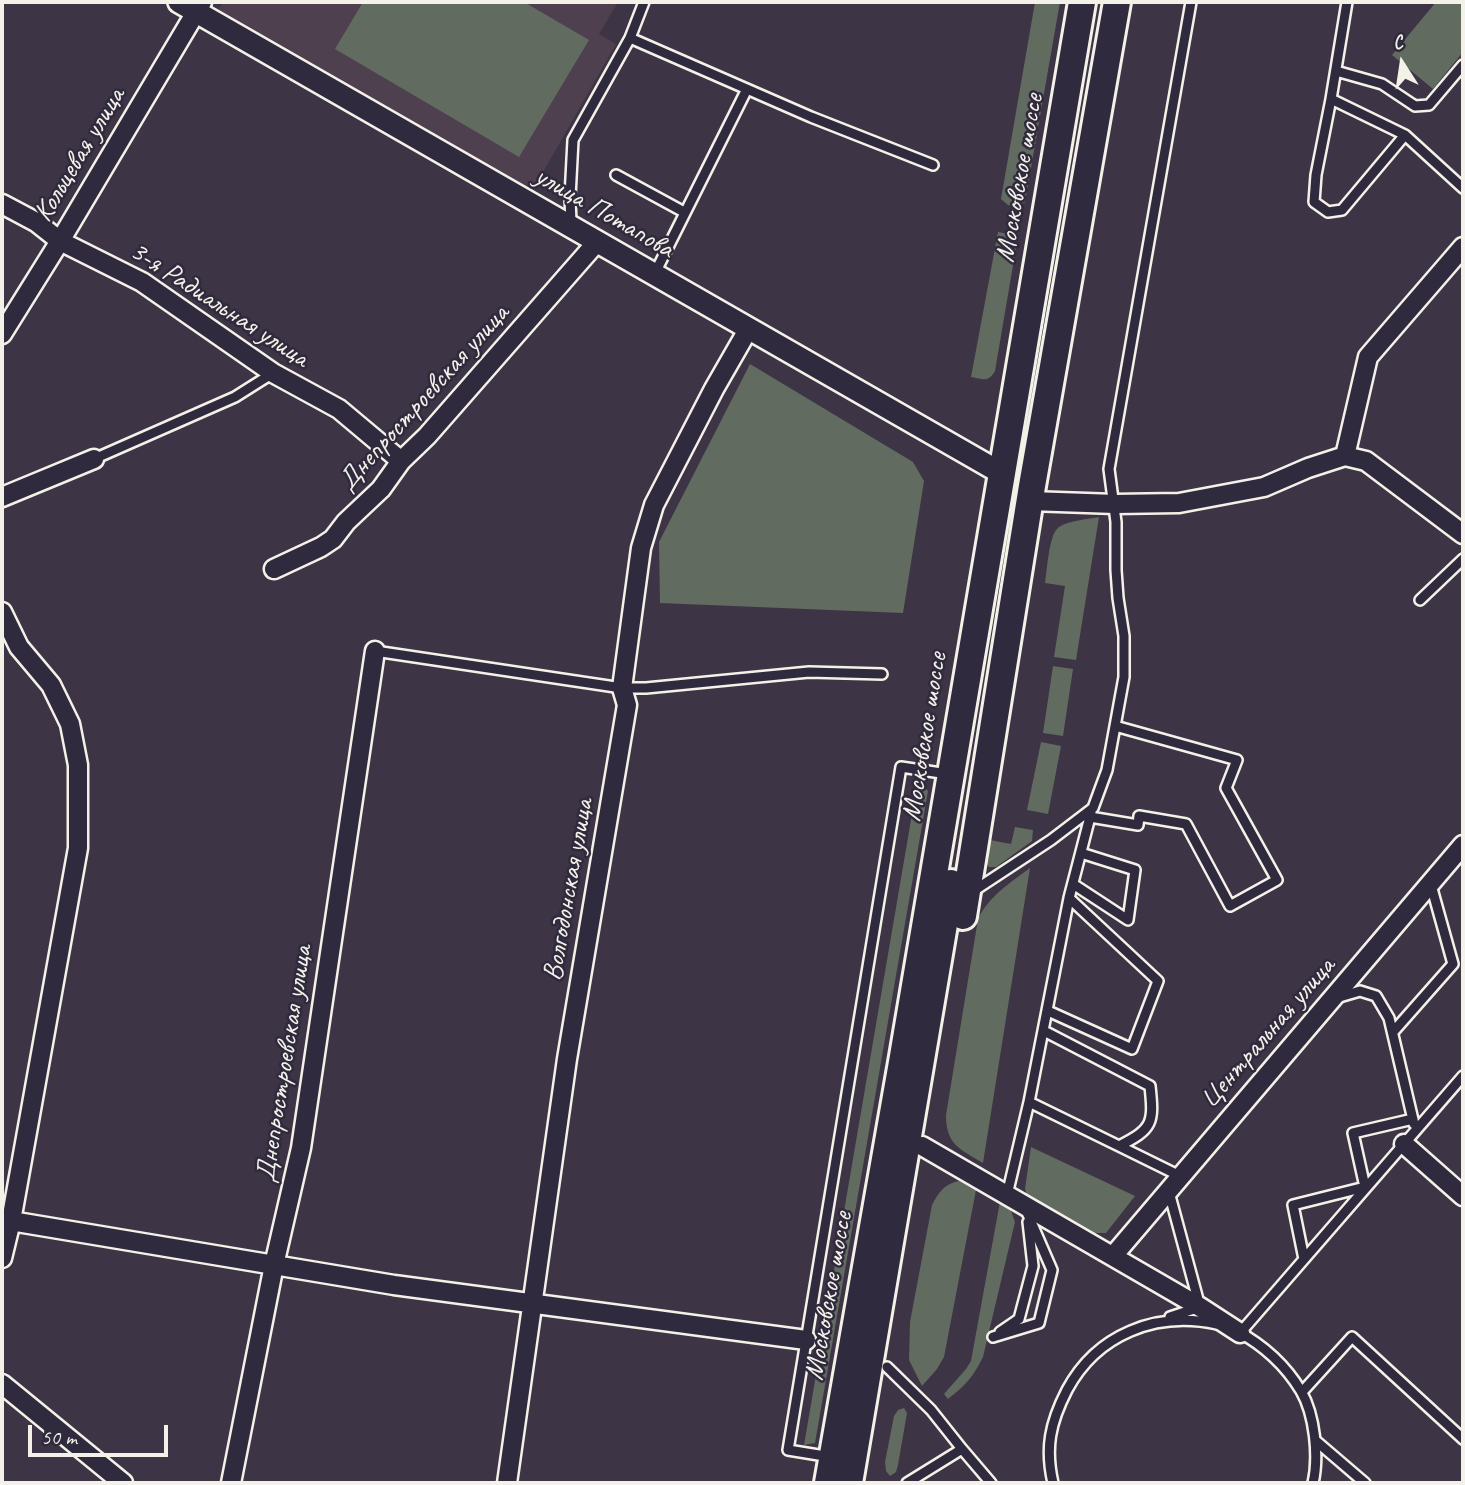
<!DOCTYPE html>
<meta charset="utf-8">
<style>
body{margin:0}
#map{position:relative;width:1465px;height:1485px;overflow:hidden;background:#3d3445;font-family:Caveat,sans-serif}
canvas{display:block}
.frame{position:absolute;inset:0;border:4px solid #f4f1e8;pointer-events:none}
.north{position:absolute;left:1367px;top:28px;width:70px;height:70px;-webkit-text-stroke:5px #2f2a3d;paint-order:stroke;rotate:348deg;font-size:19px;font-weight:700;line-height:28px;text-align:center;color:#f4f1e8}
.north::after{content:'';display:block;margin:auto;width:24px;height:32px;background:#f4f1e8;clip-path:polygon(50% 0,100% 100%,50% 72%,0 100%)}
.scale{position:absolute;left:28px;top:1425px;width:140px;height:32px;box-sizing:border-box;border:4px solid #f4f1e8;border-top:0;padding-left:9px;font-size:21px;line-height:24px;white-space:nowrap;color:#f4f1e8;-webkit-text-stroke:5px #2f2a3d;paint-order:stroke}
</style>
<div id="map">
<canvas width="1465" height="1485"></canvas>
<div class="frame"></div>
<div class="north">С</div>
<div class="scale">50 m</div>
</div>
<script>
const g = document.querySelector('canvas').getContext('2d');
g.lineJoin = 'round';
function fillPath(path, color) { g.fillStyle = color; g.fill(path, 'evenodd'); }
function stroke(path, color, width, dash) { g.strokeStyle = color; g.lineWidth = width; g.lineCap = dash ? 'butt' : 'round'; g.setLineDash(dash || []); g.stroke(path); }
function write(font, color, halo, rows, align = 'center') {
  g.font = font + ' Caveat,sans-serif'; g.lineWidth = 5; g.setLineDash([]); g.textBaseline = 'middle'; g.strokeStyle = halo; g.fillStyle = color; for (const [text, x, y, turn = 0] of rows) {
    g.save(); g.translate(x, y); g.rotate((+turn || 0) * Math.PI / 180); g.textAlign = isNaN(turn) ? turn : align; if (halo) g.strokeText(text, 0, 0); g.fillText(text, 0, 0); g.restore();
  }
}
fillPath(new Path2D(`
 M223,2H618L599,34L616,44L530,195L216,14Z`), '#4e404f');
fillPath(new Path2D(`
 M363,2H524L589,40L519,157L335,49Z
 M1035,2H1060L1025,202L1017,207L1008,205L1001,199Z
 M1436,2H1463V52L1433,89L1392,55Z
 M998,232L1018,236L995,371C988,383 983,379 971,377Z
 M750,364L913,462L924,481L903,613L660,603L659,542Z
 M1099,517L1076,660L1054,657L1065,586L1045,583C1047,570 1049,537 1057,529C1064,521 1089,519 1099,517Z
 M1053,666L1073,669L1063,736L1043,733Z
 M1041,742L1061,746L1048,814L1027,810Z
 M918,779L928,791L815,1443L804,1445Z
 M1015,827L1033,830L1032,841L996,867H989L986,863L990,840L1011,844Z
 M1030,868L983,1163C960,1149 946,1145 946,1115L978,919C989,896 1010,883 1030,868Z
 M1031,1147L1135,1196L1106,1233H1083L1029,1202L1025,1189Z
 M959,1181L976,1190L944,1357L937,1369L922,1386L909,1360L910,1322L932,1205C939,1192 944,1184 959,1181Z
 M1001,1196L1007,1200L1015,1222L983,1357C973,1377 965,1386 948,1399L944,1394L966,1369L971,1361Z
 M904,1408L907,1413L898,1465L896,1472L890,1476L886,1471L885,1462L894,1416L898,1410Z`), '#616b60');
const service = new Path2D(`
 M630,38L811,117L933,165
 M1336,71L1382,84L1415,106L1429,105L1463,65
 M1331,99L1347,2
 M1405,135L1342,210L1328,212L1314,202L1316,175L1331,99L1405,135L1463,188
 M616,175L684,212
 M571,224L570,197L573,140L630,38L644,2
 M655,273L747,89
 M94,459L235,397L273,373
 M1420,600L1463,559
 M375,651L622,688H646L809,672L882,674
 M1090,817L1138,825L1139,816L1186,824L1230,906L1277,880L1226,788L1237,760L1115,726
 M1073,884L1128,920L1135,870L1081,853
 M972,892L1051,840L1093,808L1107,770L1124,677V636L1118,598L1116,570V522L1109,469L1191,2
 M1336,998L1360,991L1376,996L1389,1018L1414,1124
 M1048,1011L1132,1049L1158,981L1069,898
 M1393,1032L1453,964L1431,885
 M1029,1102L1069,898L1091,813
 M1119,1146L1180,1176
 M1169,1192L1200,1307L1170,1317
 M1007,1195L1029,1102L1119,1146C1153,1129 1154,1123 1150,1086L1044,1031
 M1304,1259L1293,1205L1365,1187L1353,1133L1413,1119
 M1237,1331C1263,1345 1286,1366 1301,1391C1315,1415 1319,1457 1313,1483
 M1000,1332L1019,1319L1033,1266L1028,1222
 M1240,1333L1463,1076
 M993,1337L1039,1323L1052,1270L1026,1210
 M887,1367L931,1410L962,1449L907,1483
 M1302,1392L1352,1337L1463,1439
 M1316,1441L1365,1483
 M962,1449L991,1483
 M831,1457L788,1450L901,767L948,774
 M1053,1483C1045,1448 1050,1423 1067,1390C1097,1334 1156,1311 1217,1324`);
const minor = new Path2D(`
 M2,204L36,222L60,241L142,282L273,373L339,409L401,461
 M2,334L60,241L202,2
 M1345,456L1368,357L1463,247
 M2,497L94,459
 M1030,501L1115,504L1179,503L1264,487L1308,468L1345,456L1366,461L1463,534
 M274,569L321,547L333,539L346,522L381,489L401,461L427,436L597,242
 M2,612L19,647L51,685L70,724L78,765V848L11,1221L2,1258
 M1404,1144L1463,1196
 M922,1146L1200,1307L1240,1333
 M11,1221L394,1285L806,1340
 M1113,1256L1463,845
 M2,1384L123,1483
 M231,1483L274,1265L301,1148L375,651
 M507,1483L567,1059L627,705L622,688L641,548L654,505L714,389L749,328`);
const tertiary = new Path2D(`
 M179,2L1001,473`);
const primary = new Path2D(`
 M963,916L1032,486L1117,2
 M828,1483C917,990 997,495 1082,2
 M849,1483L951,883`);
stroke(service, '#f4f1e8', 14);
stroke(minor, '#f4f1e8', 23);
stroke(tertiary, '#f4f1e8', 26);
stroke(primary, '#f4f1e8', 32);
stroke(service, '#2f2a3d', 9);
stroke(minor, '#2f2a3d', 18);
stroke(tertiary, '#2f2a3d', 21);
stroke(primary, '#2f2a3d', 26);
write('28px', '#f4f1e8', '#2f2a3d', [
 ["Кольцевая улица",80,155,-59],
 ["Московское шоссе",1020,178,-80],
 ["улица Потапова",604,213,30],
 ["3-я Радиальная улица",219,305,33],
 ["Днепростроевская улица",424,398,-48],
 ["Московское шоссе",925,737,-81],
 ["Волгодонская улица",569,890,-80],
 ["Центральная улица",1268,1033,-49],
 ["Днепростроевская улица",285,1064,-81],
 ["Московское шоссе",829,1296,-80]
]);
</script>
